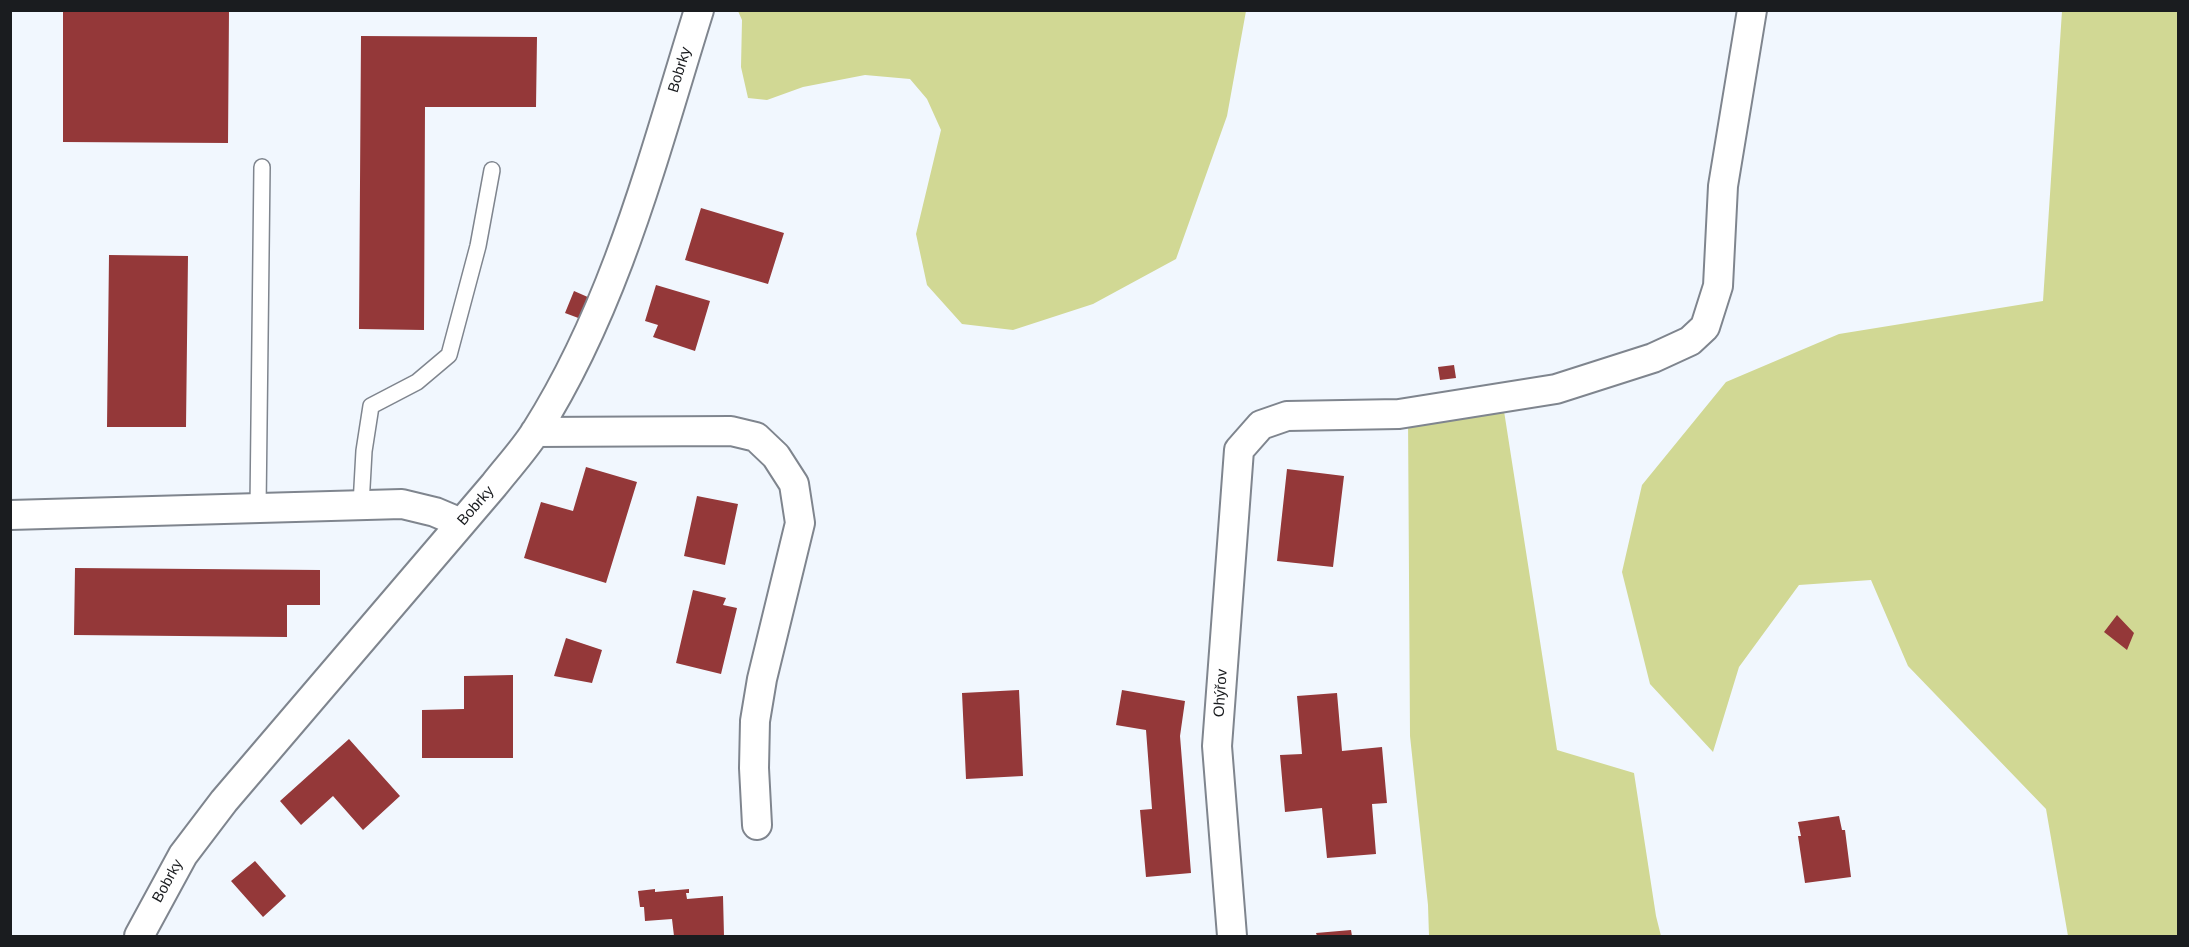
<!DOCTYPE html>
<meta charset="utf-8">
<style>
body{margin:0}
#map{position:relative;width:2189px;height:947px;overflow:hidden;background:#f1f7fe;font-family:Arial,sans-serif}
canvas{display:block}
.frame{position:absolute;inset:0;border:12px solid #1a1c1f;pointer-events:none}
</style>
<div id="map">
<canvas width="2189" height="947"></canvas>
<div class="frame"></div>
</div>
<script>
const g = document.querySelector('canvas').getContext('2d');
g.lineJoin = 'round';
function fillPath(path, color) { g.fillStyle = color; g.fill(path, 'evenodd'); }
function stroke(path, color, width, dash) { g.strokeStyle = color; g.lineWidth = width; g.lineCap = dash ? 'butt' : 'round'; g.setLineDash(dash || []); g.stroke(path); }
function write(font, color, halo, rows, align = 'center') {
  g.font = font + ' Arial,sans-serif'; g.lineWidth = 6; g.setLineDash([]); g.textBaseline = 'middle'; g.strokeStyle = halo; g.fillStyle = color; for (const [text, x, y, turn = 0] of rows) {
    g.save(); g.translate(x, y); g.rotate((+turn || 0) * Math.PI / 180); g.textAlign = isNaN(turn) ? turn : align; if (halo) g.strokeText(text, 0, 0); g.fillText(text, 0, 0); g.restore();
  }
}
fillPath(new Path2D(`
 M738,11V10L1246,11L1227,116L1176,259L1093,304L1013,330L962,324L927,285L916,234L941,130L927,99L910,79L865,75L803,87L767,100L748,98L741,67L742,20Z
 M2062,11H2178V936H2068L2046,809L1908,666L1871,580L1799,585L1739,667L1713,752L1650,684L1622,572L1642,485L1726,382L1839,334L2043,301Z
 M1504,411L1557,750L1634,773L1656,916L1661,936H1429L1428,905L1410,736L1408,416Z`), '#d1d894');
fillPath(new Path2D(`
 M63,10H229L228,143L63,142Z
 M361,36L537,37L536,107H425L424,330L359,329Z
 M701,208L784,233L768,284L685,260Z
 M109,255L188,256L186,427H107Z
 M656,285L710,301L695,351L653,337L658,325L645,321Z
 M574,291L590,298L581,319L565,313Z
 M1454,365L1456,378L1440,380L1438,367Z
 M586,467L637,482L606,583L524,558L541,502L573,511Z
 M1287,469L1344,476L1333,567L1277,561Z
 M697,496L738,504L725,565L684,556Z
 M75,568L320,570V605H287V637L74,635Z
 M693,590L726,598L723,605L737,608L721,674L676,663Z
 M2117,615L2134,633L2127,650L2104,632Z
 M566,638L602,650L592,683L554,676Z
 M513,675V758H422V710L464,709V676Z
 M1019,690L1023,776L966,779L962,693Z
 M1122,690L1185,701L1180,736L1191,873L1146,877L1140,810L1152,809L1146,730L1116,725Z
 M1337,693L1342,751L1382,747L1387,803L1372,804L1376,854L1327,858L1322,808L1285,812L1280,755L1302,754L1297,696Z
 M349,739L400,796L363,830L333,796L301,825L280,801Z
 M1839,816L1842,830H1845L1851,877L1805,883L1798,836H1801L1798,822Z
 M255,861L286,896L263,917L231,881Z
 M655,889V892L689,889V893H686L687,899L723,896L724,936H674L672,919L645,921L644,907H640L638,891Z
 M1351,930L1352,936H1317L1316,933Z`), '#943839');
const lane = new Path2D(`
 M361,505L364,451L371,406L417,382L449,355L478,246L492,170
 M258,508L262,167`);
const street = new Path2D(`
 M535,432L731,431L756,437L776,456L794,484L800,523L762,679L755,721L754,768L757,825
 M10,515L402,504L435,512L461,523
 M139,936L183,855L224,801L494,485C508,467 524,450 536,431C617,303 654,154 699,10
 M1232,936L1217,746L1239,450L1261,425L1287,416L1399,414L1556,389L1653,358L1690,341L1705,327L1718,286L1723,186L1752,10`);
stroke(lane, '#7f858e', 18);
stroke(street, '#7f858e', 32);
stroke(lane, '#fff', 15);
stroke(street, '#fff', 28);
write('15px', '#1a1c1f', '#fff', [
 ["Bobrky",680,70,-73],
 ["Bobrky",476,506,-49],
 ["Ohýřov",1221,693,-86],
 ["Bobrky",168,881,-61]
]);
</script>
